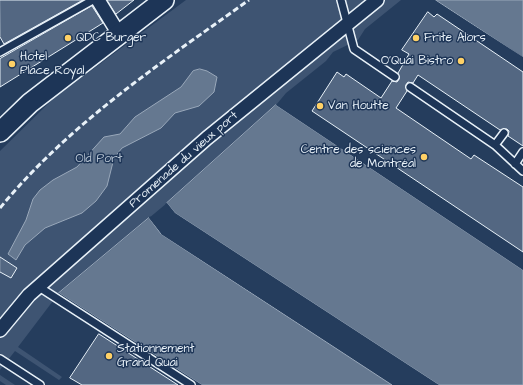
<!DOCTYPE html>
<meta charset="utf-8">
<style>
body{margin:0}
canvas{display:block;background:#253d5d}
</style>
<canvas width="523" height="385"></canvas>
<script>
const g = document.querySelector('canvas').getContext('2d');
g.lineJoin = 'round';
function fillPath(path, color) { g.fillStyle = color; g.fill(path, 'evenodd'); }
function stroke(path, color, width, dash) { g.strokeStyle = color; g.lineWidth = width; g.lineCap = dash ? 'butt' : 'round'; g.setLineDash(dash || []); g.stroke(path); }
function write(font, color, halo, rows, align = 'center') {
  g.font = font + ' "Architects Daughter",sans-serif'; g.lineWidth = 3; g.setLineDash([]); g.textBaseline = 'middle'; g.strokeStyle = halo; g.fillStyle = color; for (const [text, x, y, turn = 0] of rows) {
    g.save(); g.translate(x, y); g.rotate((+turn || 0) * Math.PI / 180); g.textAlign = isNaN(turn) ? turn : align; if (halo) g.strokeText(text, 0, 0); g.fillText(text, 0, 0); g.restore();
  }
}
fillPath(new Path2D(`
 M186,0H401L365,29L358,40L333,52L326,61L286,93L276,105L167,203L59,293L18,347L62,377L59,380L15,351L0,370V151L54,98Z
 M0,375L15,385H6L0,381Z`), '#3e5472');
const water = new Path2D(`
 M436,0H523V57Z
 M200,69L207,71L217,77L214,92L199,106L175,113L161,128L122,148L114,158L107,186L96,201L82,213L45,228L25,245L16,260L8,254L26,220L33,199L40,190L53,180L77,167L104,137L120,134L135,117L181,87L193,71Z
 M276,105L523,270V385H439L175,213L167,203Z
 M149,218L161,234L392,385H202L59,293Z`);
fillPath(water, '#657890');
stroke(water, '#99a8ba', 1);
fillPath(new Path2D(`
 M434,0L523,57V59L435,2Z
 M277,104L523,268V270L276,105Z
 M167,203L175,213L439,385H435L174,215L165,204Z
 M150,216L163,233L394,385L161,234V233L149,218Z
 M59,293L202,385H199L58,295Z`), '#253d5d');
const building = new Path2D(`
 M0,0H83L4,44L0,37Z
 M107,0H134L116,14Z
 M92,6L103,23L0,87V59Z
 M428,12L434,17L437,14L523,72V146L508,136L509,131L507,129L500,130L418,75L413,83L408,82L406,85L407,91L396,108L471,159L474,155L523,187V252L312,111L337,72L344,77L346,74L381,98L392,81L397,82L399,79L398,73L409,54L402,50Z
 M0,257L17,268L11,278L0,272Z
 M99,334L178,385H82L70,378Z`);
fillPath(building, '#536782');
stroke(building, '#e8f1f8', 1);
const lane = new Path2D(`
 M341,0L354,49L395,77
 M0,52L93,0
 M410,87L495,145L523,171
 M495,145L504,133
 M515,164L523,152
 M39,287L191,385
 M0,359L40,385`);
const street = new Path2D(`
 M98,0L119,34
 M0,330L29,295L207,138L377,0`);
const secondary = new Path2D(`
 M0,132L30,103L164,0`);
stroke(lane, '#e8f1f8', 10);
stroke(street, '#e8f1f8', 16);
stroke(secondary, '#e8f1f8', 22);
stroke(lane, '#1d3557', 7);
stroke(street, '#1d3557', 13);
stroke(secondary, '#1d3557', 19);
stroke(new Path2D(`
 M0,208C70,123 161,63 249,0`), '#e8f1f8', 3, [6, 3]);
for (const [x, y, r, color] of [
 [68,38,4,"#ffd166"],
 [416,38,4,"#ffd166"],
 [461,61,4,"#ffd166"],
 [12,64,4,"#ffd166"],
 [320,106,4,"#ffd166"],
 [424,157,4,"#ffd166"],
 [109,356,4,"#ffd166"]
]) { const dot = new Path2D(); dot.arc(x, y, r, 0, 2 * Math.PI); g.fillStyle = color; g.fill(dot); stroke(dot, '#1d3557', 1.5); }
write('12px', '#e8f1f8', '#1d3557', [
 ["QDC Burger",76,38],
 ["Frite Alors",424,38],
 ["Hotel",20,57],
 ["Place Royal",20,71],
 ["O'Quai Bistro",453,61,"right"],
 ["Van Houtte",328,106],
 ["Centre des sciences",416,150,"right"],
 ["de Montréal",416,164,"right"],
 ["Stationnement",117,349],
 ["Grand Quai",117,363]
], 'left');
write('12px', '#b5c2d0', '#1d3557', [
 ["Old Port",99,159]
]);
write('12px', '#e8f1f8', '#1d3557', [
 ["Promenade du vieux port",184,160,-41]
]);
</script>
